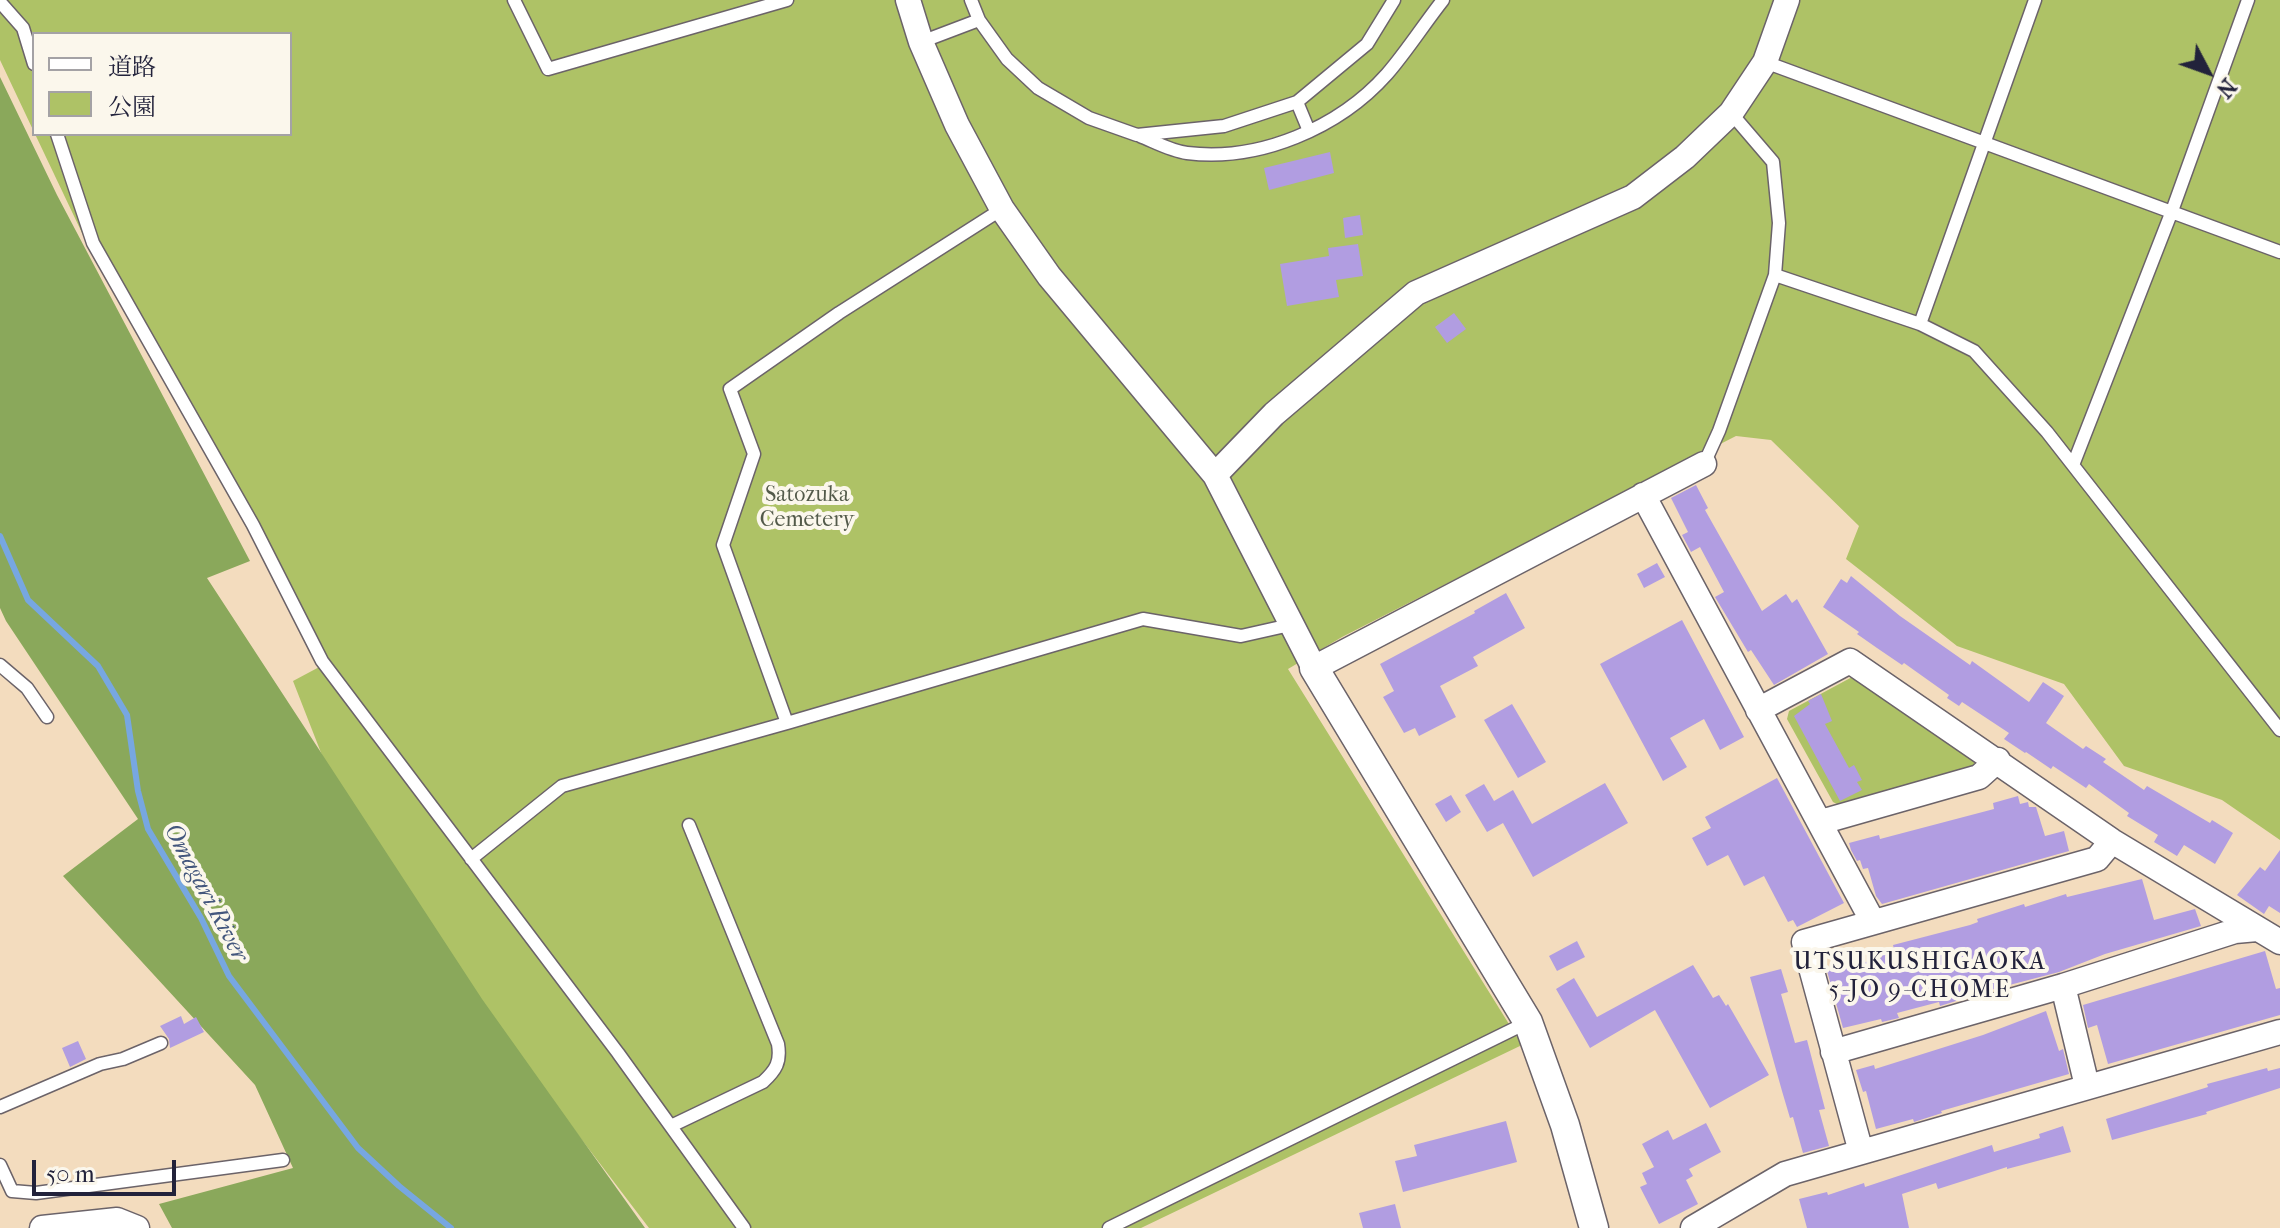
<!DOCTYPE html>
<meta charset="utf-8">
<style>
body{margin:0}
#map{position:relative;width:2280px;height:1228px;overflow:hidden;background:#f3dcbe;font-family:"IM FELL French Canon","Noto Serif JP",serif}
canvas{display:block}
.legend{position:absolute;left:32px;top:32px;width:260px;height:104px;box-sizing:border-box;background:#fbf7ec;border:2px solid #a4a2a5;margin:0;padding:10px 14px;list-style:none;font-size:24px;color:#22223b}
.legend li{display:flex;align-items:center;gap:16px;height:40px}
.legend b{width:40px;border:2px solid #a4a2a5}
.north{position:absolute;left:2168px;top:32px;width:80px;height:80px;-webkit-text-stroke:6px #fbf7ec;paint-order:stroke;rotate:131deg;font-size:22px;font-weight:700;line-height:32px;text-align:center;color:#22223b}
.north::after{content:'';display:block;margin:auto;width:28px;height:36px;background:#22223b;clip-path:polygon(50% 0,100% 100%,50% 72%,0 100%)}
.scale{position:absolute;left:32px;top:1160px;width:144px;height:36px;box-sizing:border-box;border:4px solid #22223b;border-top:0;padding-left:10px;font-size:24px;line-height:28px;white-space:nowrap;color:#22223b;-webkit-text-stroke:6px #fbf7ec;paint-order:stroke}
</style>
<div id="map">
<canvas width="2280" height="1228"></canvas>
<ul class="legend">
<li><b style="height:10px;background:#fff"></b>道路</li>
<li><b style="height:22px;background:#aec266"></b>公園</li>
</ul>
<div class="north">N</div>
<div class="scale">50 m</div>
</div>
<script>
const g = document.querySelector('canvas').getContext('2d');
g.lineJoin = 'round';
function fillPath(path, color) { g.fillStyle = color; g.fill(path, 'evenodd'); }
function stroke(path, color, width, dash) { g.strokeStyle = color; g.lineWidth = width; g.lineCap = dash ? 'butt' : 'round'; g.setLineDash(dash || []); g.stroke(path); }
function write(font, color, halo, rows, align = 'center') {
  g.font = font + ' "IM FELL French Canon",serif'; g.lineWidth = 8; g.setLineDash([]); g.textBaseline = 'middle'; g.strokeStyle = halo; g.fillStyle = color; for (const [text, x, y, turn = 0] of rows) {
    g.save(); g.translate(x, y); g.rotate((+turn || 0) * Math.PI / 180); g.textAlign = isNaN(turn) ? turn : align; if (halo) g.strokeText(text, 0, 0); g.fillText(text, 0, 0); g.restore();
  }
}
fillPath(new Path2D(`
 M0,0H2280V840L2222,800L2124,766L2064,684L1957,646L1846,559L1859,526L1771,440L1736,436L1342,637L1288,669L1522,1045L1141,1228H649L515,1052L334,786L293,681L323,665L83,235L35,134H290V34H34V132L0,60Z
 M1854,676L1976,756L1973,769L1843,807L1833,802L1787,719L1789,711Z`), '#aec266');
fillPath(new Path2D(`
 M0,77L57,195L250,561L207,578L482,999L645,1228H172L159,1204L293,1168L255,1085L63,876L138,819L6,621L0,608Z`), '#8aa85b');
stroke(new Path2D(`
 M0,536L28,600L98,666L127,715L138,791L148,829L201,918L229,976L358,1148L399,1186L451,1228`), '#77a7e1', 6);
fillPath(new Path2D(`
 M1330,152L1334,173L1269,190L1264,168Z
 M1360,215L1363,235L1345,238L1343,218Z
 M1358,244L1363,276L1336,280L1339,297L1287,306L1280,264L1329,256L1328,248Z
 M1454,313L1466,329L1447,343L1435,327Z
 M1696,485L1708,508L1705,510L1762,611L1786,594L1792,603L1797,599L1828,654L1774,685L1751,650L1748,652L1715,597L1724,592L1700,547L1691,552L1682,535L1688,532L1671,498Z
 M1657,563L1665,577L1644,588L1637,574Z
 M1851,576L1900,616L1970,665L1972,661L2029,702L2043,682L2064,696L2046,723L2083,749L2086,746L2106,759L2103,762L2144,790L2147,786L2210,823L2212,820L2233,833L2215,864L2184,845L2177,856L2154,842L2158,835L2127,816L2129,813L2089,784L2086,788L2053,766L2051,769L2026,752L2025,753L2004,739L2009,733L1962,702L1959,706L1947,698L1949,695L1904,663L1902,665L1877,648L1857,634L1859,632L1823,607L1841,579L1847,583Z
 M1506,593L1525,628L1473,657L1478,666L1440,686L1456,717L1419,736L1415,728L1404,733L1383,697L1394,691L1380,664L1475,613L1474,611Z
 M1682,620L1744,737L1720,750L1704,719L1670,738L1687,767L1663,781L1600,664Z
 M1821,694L1832,721L1825,724L1849,768L1854,765L1862,780L1857,782L1862,790L1840,801L1794,716L1810,704L1808,701Z
 M1512,704L1546,762L1518,778L1484,720Z
 M1777,778L1844,903L1797,927L1793,920L1788,922L1764,876L1744,886L1728,855L1707,866L1692,838L1711,828L1705,817Z
 M1605,783L1628,823L1533,877L1503,823L1487,832L1465,795L1484,784L1494,801L1513,790L1532,824Z
 M1451,795L1461,812L1446,822L1435,804Z
 M2018,796L2020,804L2028,802L2029,807H2036L2045,836L2064,831L2069,851L1882,904L1876,896L1868,868L1863,869L1860,860L1857,861L1851,850L1849,843L1879,835L1880,839L1994,809L1993,803Z
 M2280,850V913L2269,906L2264,914L2237,895L2260,867L2265,871Z
 M2142,879L2154,920L2195,909L2201,926L2105,954L2059,972L1956,999V1001L1940,1006L1939,1002L1897,1013L1899,1018L1882,1022L1881,1019L1843,1028L1827,971L1874,960L1882,957L1881,952L1894,949L1893,945L1970,925L1978,922L1977,919L2024,904L2025,907L2066,894L2067,897Z
 M1577,941L1585,957L1557,971L1549,956Z
 M2265,951L2276,989L2280,988V1015L2108,1064L2097,1025L2088,1028L2083,1005Z
 M1693,965L1713,998L1719,995L1726,1006L1728,1004L1769,1075L1710,1108L1655,1010L1590,1048L1556,989L1574,978L1597,1017Z
 M1781,969L1788,992L1781,994L1795,1043L1807,1040L1825,1109L1819,1110L1829,1146L1803,1153L1793,1117L1790,1118L1782,1091L1750,977Z
 M2046,1011L2059,1051L2063,1049L2069,1074L1941,1111L1942,1113L1914,1122L1913,1119L1876,1129L1866,1091L1863,1092L1856,1070L1874,1065L1875,1069L1983,1035Z
 M181,1016L184,1024L196,1017L204,1032L170,1048L169,1039L160,1026Z
 M78,1041L86,1059L70,1067L62,1048Z
 M2267,1068L2268,1071L2280,1068V1088L2206,1112L2207,1114L2112,1140L2106,1119L2208,1087L2207,1084Z
 M1506,1121L1517,1162L1403,1192L1395,1161L1417,1156L1414,1145Z
 M1706,1123L1721,1152L1689,1169L1693,1176L1686,1180L1698,1204L1659,1224L1640,1187L1647,1184L1642,1173L1654,1167L1642,1144L1668,1130L1673,1140Z
 M2063,1126L2071,1152L2007,1169V1167L1938,1189L1936,1183L1902,1194L1909,1228H1807L1799,1199L1827,1192L1828,1195L1864,1183L1865,1187L1992,1145L1994,1152L2040,1138L2039,1134Z
 M1395,1204L1401,1228H1363L1359,1213Z`), '#b19de1');
const service = new Path2D(`
 M514,0L548,69L787,0
 M971,0L979,20L1007,59L1038,88L1089,118L1137,135L1224,126L1297,102L1367,44L1394,0
 M0,2L23,28L34,64
 M921,42L979,20
 M1765,62L2280,252
 M1297,102L1309,131
 M57,134L93,243L253,525L322,661L618,1053L744,1228
 M1140,136C1155,142 1171,151 1187,153C1259,162 1339,128 1387,74C1407,51 1424,24 1443,0
 M1002,209L839,313L730,389L754,454L723,545L787,723L1143,619L1241,636L1290,625
 M1775,275L1920,324L1974,351L2047,432L2280,730
 M1920,324L2035,0
 M1704,464L1719,431L1775,275L1779,223L1773,162L1731,113
 M2073,465L2172,211L2248,0
 M0,665L27,688L47,717
 M471,859L562,786L787,723
 M0,1107L100,1064L123,1059L161,1043
 M671,1126L763,1082C776,1070 781,1062 778,1044L689,825
 M0,1165L12,1191L36,1193L283,1160
 M1109,1228L1528,1022`);
const minor = new Path2D(`
 M908,0L921,42L957,125L1002,209L1049,276L1215,475L1314,668L1704,464
 M1215,475L1274,414L1416,293L1633,197L1685,157L1731,113L1765,62L1787,0
 M1643,495L1873,922
 M1758,710L1850,661L2112,841L2280,942
 M1821,822L1979,777L1998,760
 M2063,986L2087,1086
 M1833,1052L2063,986L2235,931L2257,929
 M1861,1152L1804,942L2097,859L2112,841
 M42,1228L117,1220L137,1228
 M1693,1228L1785,1174L2280,1032`);
const tertiary = new Path2D(`
 M1314,668L1528,1022L1565,1125L1594,1228`);
stroke(service, '#6b6369', 15);
stroke(minor, '#6b6369', 27);
stroke(tertiary, '#6b6369', 31);
stroke(service, '#fff', 12);
stroke(minor, '#fff', 24);
stroke(tertiary, '#fff', 28);
write('22px', '#535a4a', '#fbf7ec', [
 ["Satozuka",807,496],
 ["Cemetery",807,521]
]);
write('italic 24px', '#44577d', '#fbf7ec', [
 ["Omagari River",205,893,62]
]);
g.letterSpacing = '2px';
write('24px', '#22223b', '#fbf7ec', [
 ["UTSUKUSHIGAOKA",1920,963],
 ["5-JO 9-CHOME",1920,991]
]);
g.letterSpacing = '0px';
</script>
